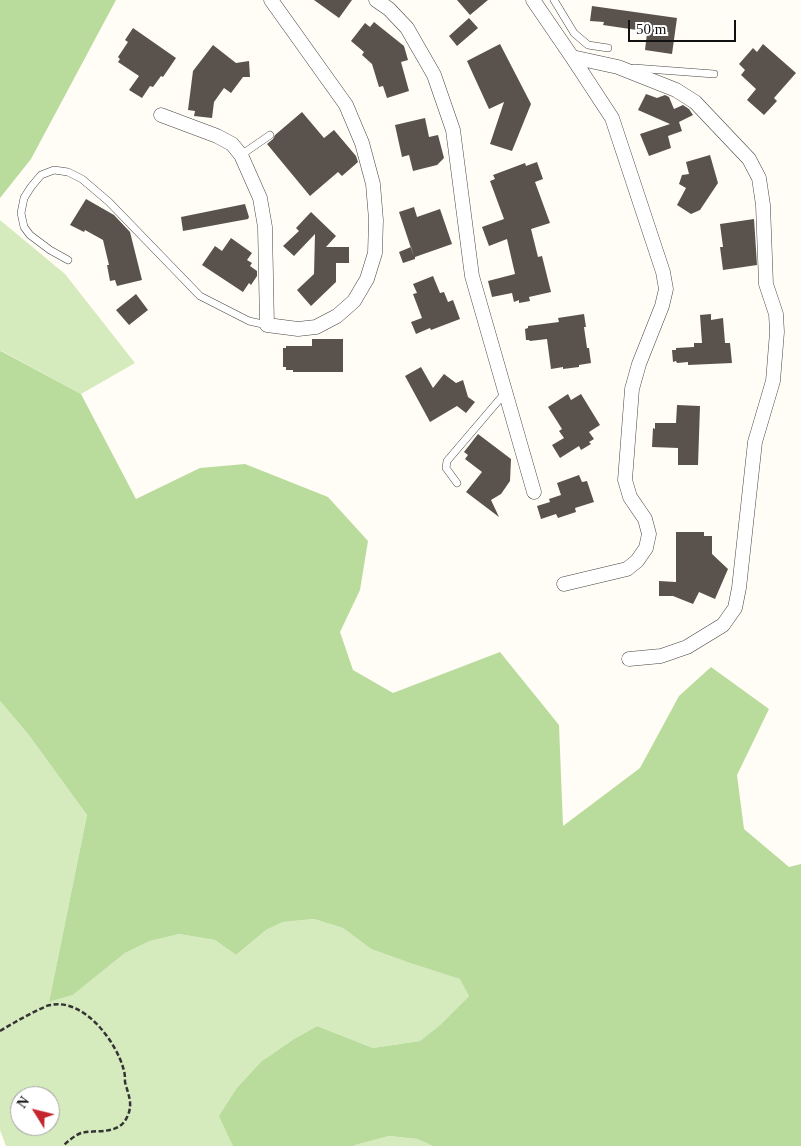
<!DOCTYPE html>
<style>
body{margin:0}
#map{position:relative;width:801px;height:1146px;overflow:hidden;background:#fffdf5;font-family:Georgia,serif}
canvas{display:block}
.north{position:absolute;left:10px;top:1086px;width:50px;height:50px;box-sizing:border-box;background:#fff;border:1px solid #a0a0a0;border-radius:50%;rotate:306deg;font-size:14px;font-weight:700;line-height:20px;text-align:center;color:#111}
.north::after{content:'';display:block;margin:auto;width:18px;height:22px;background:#c4262e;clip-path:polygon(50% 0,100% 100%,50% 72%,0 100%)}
.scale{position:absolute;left:628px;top:20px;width:108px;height:22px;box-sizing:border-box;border:2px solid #111;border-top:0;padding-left:6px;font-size:15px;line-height:18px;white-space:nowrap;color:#111;-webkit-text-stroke:4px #fff;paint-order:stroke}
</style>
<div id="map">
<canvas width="801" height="1146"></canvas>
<div class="north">N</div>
<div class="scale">50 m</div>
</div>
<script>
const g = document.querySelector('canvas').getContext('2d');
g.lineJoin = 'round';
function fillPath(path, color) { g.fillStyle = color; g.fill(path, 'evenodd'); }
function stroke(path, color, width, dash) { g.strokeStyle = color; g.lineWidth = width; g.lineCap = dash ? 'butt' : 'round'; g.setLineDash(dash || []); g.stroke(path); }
fillPath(new Path2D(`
 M0,220L65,274L135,363L81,394L2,351L0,352Z
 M0,701L28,734L87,815L49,1002L73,995L125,953L150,941L179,934L215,940L236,955L266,930L283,922L314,919L343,928L371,949L410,963L461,979L469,996L440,1025L420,1041L373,1048L317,1026L294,1039L262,1061L232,1143L233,1146H6L0,1130ZM20,1096H50V1126H20Z
 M389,1136L417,1139L433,1146H354L355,1145Z`), '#d5ebbd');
fillPath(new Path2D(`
 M0,0H116L31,159L0,198Z
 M1,351L81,394L136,499L200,468L245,464L328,497L368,541L360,590L340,632L353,670L393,693L500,652L559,725L563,826L640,768L679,696L711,667L769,709L737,775L744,829L789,867L801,864V1146H433L417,1139L389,1136L355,1145L354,1146H233L219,1116L237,1088L262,1061L294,1039L317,1026L373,1048L420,1041L440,1025L469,996L460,979L410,963L371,949L343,928L314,919L283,922L266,930L236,955L215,940L179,934L150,941L125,953L73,995L49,1002L87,815L28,734L0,701V352Z`), '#b9dc9c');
fillPath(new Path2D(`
 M314,0H352L339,18Z
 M457,0H488L470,15Z
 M592,6L677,18L672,54L645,50L647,33L637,32V30L603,25L604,22L590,21Z
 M469,18L478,28L457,46L449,36Z
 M374,22L404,46L408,60L401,62L409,91L387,98L383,86L379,87L372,64L362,55L364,52L351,41L365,23L370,27Z
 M133,28L176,58L163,77L161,76L153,87L150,86L142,98L129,90L139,76L118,62L120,59L118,57L128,42L125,40Z
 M500,44L531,104L512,151L490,144L504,102L489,109L467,61Z
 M763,44L796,73L774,98L777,101L764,115L747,100L756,89L741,75L745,70L739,64L753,48L757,52Z
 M213,45L236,63L249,61L250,77H243L231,93L224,88L214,102L212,118L194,116L195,111L188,110L193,71Z
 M646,94L657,98L665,95L669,97L674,109L683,105L689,109L693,115L679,122L682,131L668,136L671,148L649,156L640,134L670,124L638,110Z
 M302,112L324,138L334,130L356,156L358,162L342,176L338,172L310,196L267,144L273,139L275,135Z
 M425,118L429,137L438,135L444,158L437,165L413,171L409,155L402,157L395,125Z
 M710,155L718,183L700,210L691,214L677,205L686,188L679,184L682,175L689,174L686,162Z
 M537,162L543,179L535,182L550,223L531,229L538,257L542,256L551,292L529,297L530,301L519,303V300L514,302L512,293L492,297L488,281L515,274L507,239L489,246L482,227L504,219L490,181L495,179L493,175L525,163L526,166Z
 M86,199L114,215L130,232L142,280L117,286L115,280L110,281L107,265H109L103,240L85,230L84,232L70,225Z
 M245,204L249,217L248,219L183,231L181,217Z
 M414,207L417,217L440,209L452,244L415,257V259L403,263L399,252L411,247L414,257L399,212Z
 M311,212L336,236L326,247H349V263H336V282L311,306L297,290L314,274L315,234L294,256L283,246L299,231L296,228Z
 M754,219L757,265L723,270L720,247H723L720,224Z
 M231,238L252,253L247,260L252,263L250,266L257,271V276L251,285L249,283L243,292L202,265L215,246L222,251Z
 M433,276L440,293L444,292L448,302L453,300L460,319L431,330L430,328L416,334L411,322L422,318L413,294L417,293L413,284Z
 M136,294L148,310L129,325L116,310Z
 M584,314L586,327H584L587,348H589L591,363L579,365V367L563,369V367L551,369L547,339L530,341L529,340H526L525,329L528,328V326L559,322L558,318Z
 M711,314V320L723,318L725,343H730L732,363L688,365V362L677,363L676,361L673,362L672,350H676V348L694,347V343H702L700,315Z
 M312,339H343V372H293V370H286V367H283V348H286V346H312Z
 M421,367L433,388L444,374L456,383L463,380L468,397L475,402L466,413L457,406L430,422L405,376Z
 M568,394L571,400L581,394L600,425L589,432L594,439L589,442L591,444L581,450L579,446L560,458L552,445L564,438L559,431L562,429L548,407Z
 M677,405L700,406L698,465H678V448L652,447L653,428L655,429V423H676Z
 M478,434L511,459L510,481L501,494L491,500L499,517L466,492L482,472L465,459L468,455L464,452Z
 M579,475L582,482L587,481L594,502L575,508L576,512L558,518L556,514L541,519L537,506L550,502L549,499L561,495L557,483Z
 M676,532H704V536H712V554L728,569L715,599L699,592L693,604L673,596H659V581L676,582Z`), '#5a524d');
const service = new Path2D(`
 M554,0L574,33L588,45L608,48
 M634,68L714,74
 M241,155L270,135
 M68,260L50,250L30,235L24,227L21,213L24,198L31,187L41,175L54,170L68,172L82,179L109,202L200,296L249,321L267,325
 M457,483L446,468L447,461L505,393`);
const minor = new Path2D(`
 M376,0L389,9L407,28L434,75L453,130L472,276L534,492
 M533,0L572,57L612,118L663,272L666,289L662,306L639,364L632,389L625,480L630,497L645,519L649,534L646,548L637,561L627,569L564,584
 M572,57L618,67L676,90L695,102L749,159L759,178L763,205L766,284L776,314L777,332L773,381L755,442L739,588L735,608L723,625L687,647L661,656L629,659
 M161,115L217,136L232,144L241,155L260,198L265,227L267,325L298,329L316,327L337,316L354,301L367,279L375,253L376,220L373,184L362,143L346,105L271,0`);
stroke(service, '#444', 8);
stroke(minor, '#444', 15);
stroke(new Path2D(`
 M0,1031C13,1023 26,1016 40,1009C43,1008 47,1005 51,1005C84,998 117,1042 124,1071C125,1074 125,1078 125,1082C128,1094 133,1103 128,1115C120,1136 98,1129 81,1133C74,1136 68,1141 63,1146`), '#333', 2.5, [5, 2.5]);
stroke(service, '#fff', 7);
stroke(minor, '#fff', 14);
</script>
